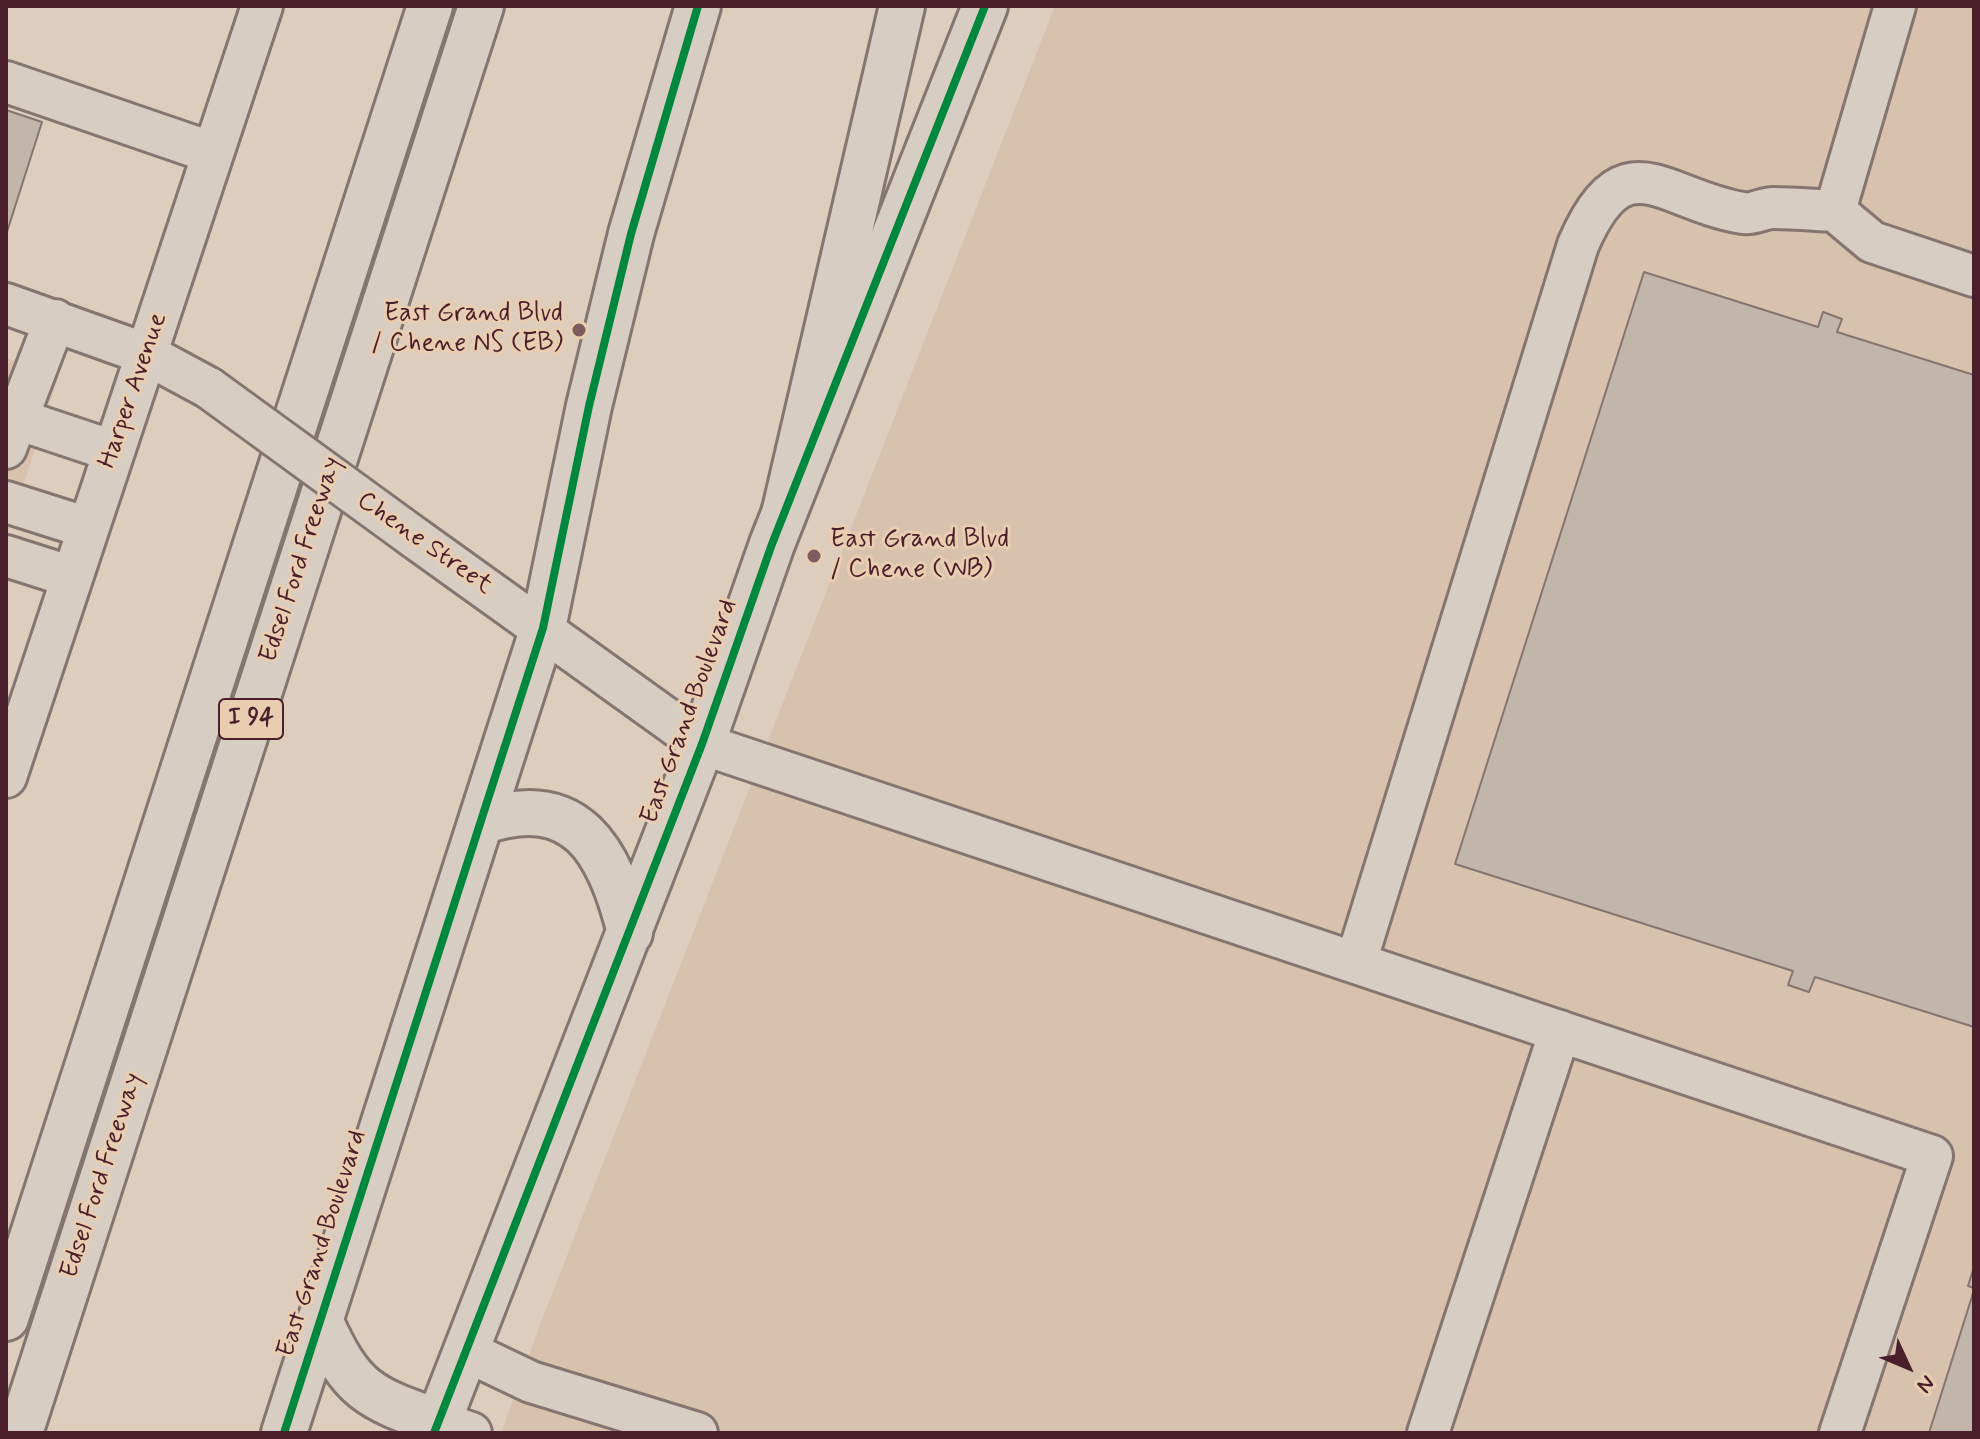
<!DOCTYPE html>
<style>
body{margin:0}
#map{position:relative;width:1980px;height:1439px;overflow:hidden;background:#dccdbd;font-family:Mynerve,sans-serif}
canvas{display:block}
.frame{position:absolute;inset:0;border:8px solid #4a1f2b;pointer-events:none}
.north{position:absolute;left:1868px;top:1327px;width:80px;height:80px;-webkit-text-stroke:6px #e9cdb0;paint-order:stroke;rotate:134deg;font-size:22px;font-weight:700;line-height:32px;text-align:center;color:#4a1f2b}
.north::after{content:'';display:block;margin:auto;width:28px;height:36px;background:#4a1f2b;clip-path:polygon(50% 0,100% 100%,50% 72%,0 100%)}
</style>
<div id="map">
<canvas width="1980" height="1439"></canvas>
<div class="frame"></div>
<div class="north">N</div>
</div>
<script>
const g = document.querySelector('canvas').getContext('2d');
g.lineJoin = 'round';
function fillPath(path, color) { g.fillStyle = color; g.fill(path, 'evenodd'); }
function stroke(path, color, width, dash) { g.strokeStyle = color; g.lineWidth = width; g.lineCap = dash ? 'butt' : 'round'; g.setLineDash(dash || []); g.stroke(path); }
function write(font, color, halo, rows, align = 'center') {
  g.font = font + ' Mynerve,sans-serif'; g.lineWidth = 6; g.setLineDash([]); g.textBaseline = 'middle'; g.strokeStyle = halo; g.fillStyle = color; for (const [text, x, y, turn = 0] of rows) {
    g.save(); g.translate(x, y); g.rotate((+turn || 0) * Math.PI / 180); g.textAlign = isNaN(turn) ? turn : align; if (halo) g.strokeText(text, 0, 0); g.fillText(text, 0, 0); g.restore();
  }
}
fillPath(new Path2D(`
 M1055,6H1974V1433H501L541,1322Z
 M6,358L59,375L6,538Z`), '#d9c2ad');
const building = new Path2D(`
 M6,110L42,122L6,235Z
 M1644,272L1818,327L1823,312L1842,319L1837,332L1974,375V1027L1815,977L1809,992L1788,985L1793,971L1455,864Z
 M1974,1267V1288L1968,1286Z
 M1974,1290V1433H1929Z`);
fillPath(building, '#c2b5aa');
stroke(building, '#847570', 2);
const minor = new Path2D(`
 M1895,6L1835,211L1872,242L1974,276
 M6,82L213,153
 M6,304L146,354L209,388
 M17,419L113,451
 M6,448L55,320
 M6,502L88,528
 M415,538L702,744L1932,1156L1840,1433
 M6,556L72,577
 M6,777L262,6
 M1356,962L1578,245C1625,137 1662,200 1743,213C1753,215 1763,208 1773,208C1794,208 1814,210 1835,211
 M466,1351L531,1382L697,1433
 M439,1422L471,1433
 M1428,1433L1560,1031`);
const major = new Path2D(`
 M481,822C577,789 610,851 630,933
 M320,1320C351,1390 368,1398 439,1422
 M284,1433L543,628L589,406L631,234L698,6
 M434,1433L702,744L772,544L985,6`);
const highway = new Path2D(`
 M785,510L902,6
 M6,1318L430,6
 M20,1433L481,6`);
stroke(minor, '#847570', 46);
stroke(major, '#847570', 50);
stroke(highway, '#847570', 50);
stroke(minor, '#d7cdc2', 40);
stroke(major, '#d7cdc2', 44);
stroke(highway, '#d7cdc2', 44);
const minorBridge = new Path2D(`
 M209,388L415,538`);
stroke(minorBridge, '#847570', 46, []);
stroke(minorBridge, '#d7cdc2', 40);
stroke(new Path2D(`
 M284,1433L543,628L589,406L631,234L698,6
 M434,1433L702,744L772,544L985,6`), '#00873e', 8);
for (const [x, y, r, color] of [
 [579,330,8,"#7d5c5e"],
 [814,556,8,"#7d5c5e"]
]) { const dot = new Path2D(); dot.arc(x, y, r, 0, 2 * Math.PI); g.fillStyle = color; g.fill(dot); stroke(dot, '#e9cdb0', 3); }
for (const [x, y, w] of [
 [251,719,64]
]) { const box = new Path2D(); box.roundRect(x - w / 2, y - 20, w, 40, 6); g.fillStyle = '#e9cdb0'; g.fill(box); stroke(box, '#4a1f2b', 2); }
write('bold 24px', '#4a1f2b', null, [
 ["I 94",251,719]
]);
write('26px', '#4a1f2b', '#e9cdb0', [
 ["East Grand Blvd",563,315],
 ["/ Chene NS (EB)",563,345],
 ["East Grand Blvd",830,541,"left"],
 ["/ Chene (WB)",830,571,"left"]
], 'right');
write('26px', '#4a1f2b', '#e9cdb0', [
 ["Harper Avenue",134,391,-71],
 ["Chene Street",424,544,35],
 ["Edsel Ford Freeway",302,560,-72],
 ["East Grand Boulevard",690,712,-70],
 ["Edsel Ford Freeway",103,1176,-72],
 ["East Grand Boulevard",323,1244,-72]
]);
</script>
